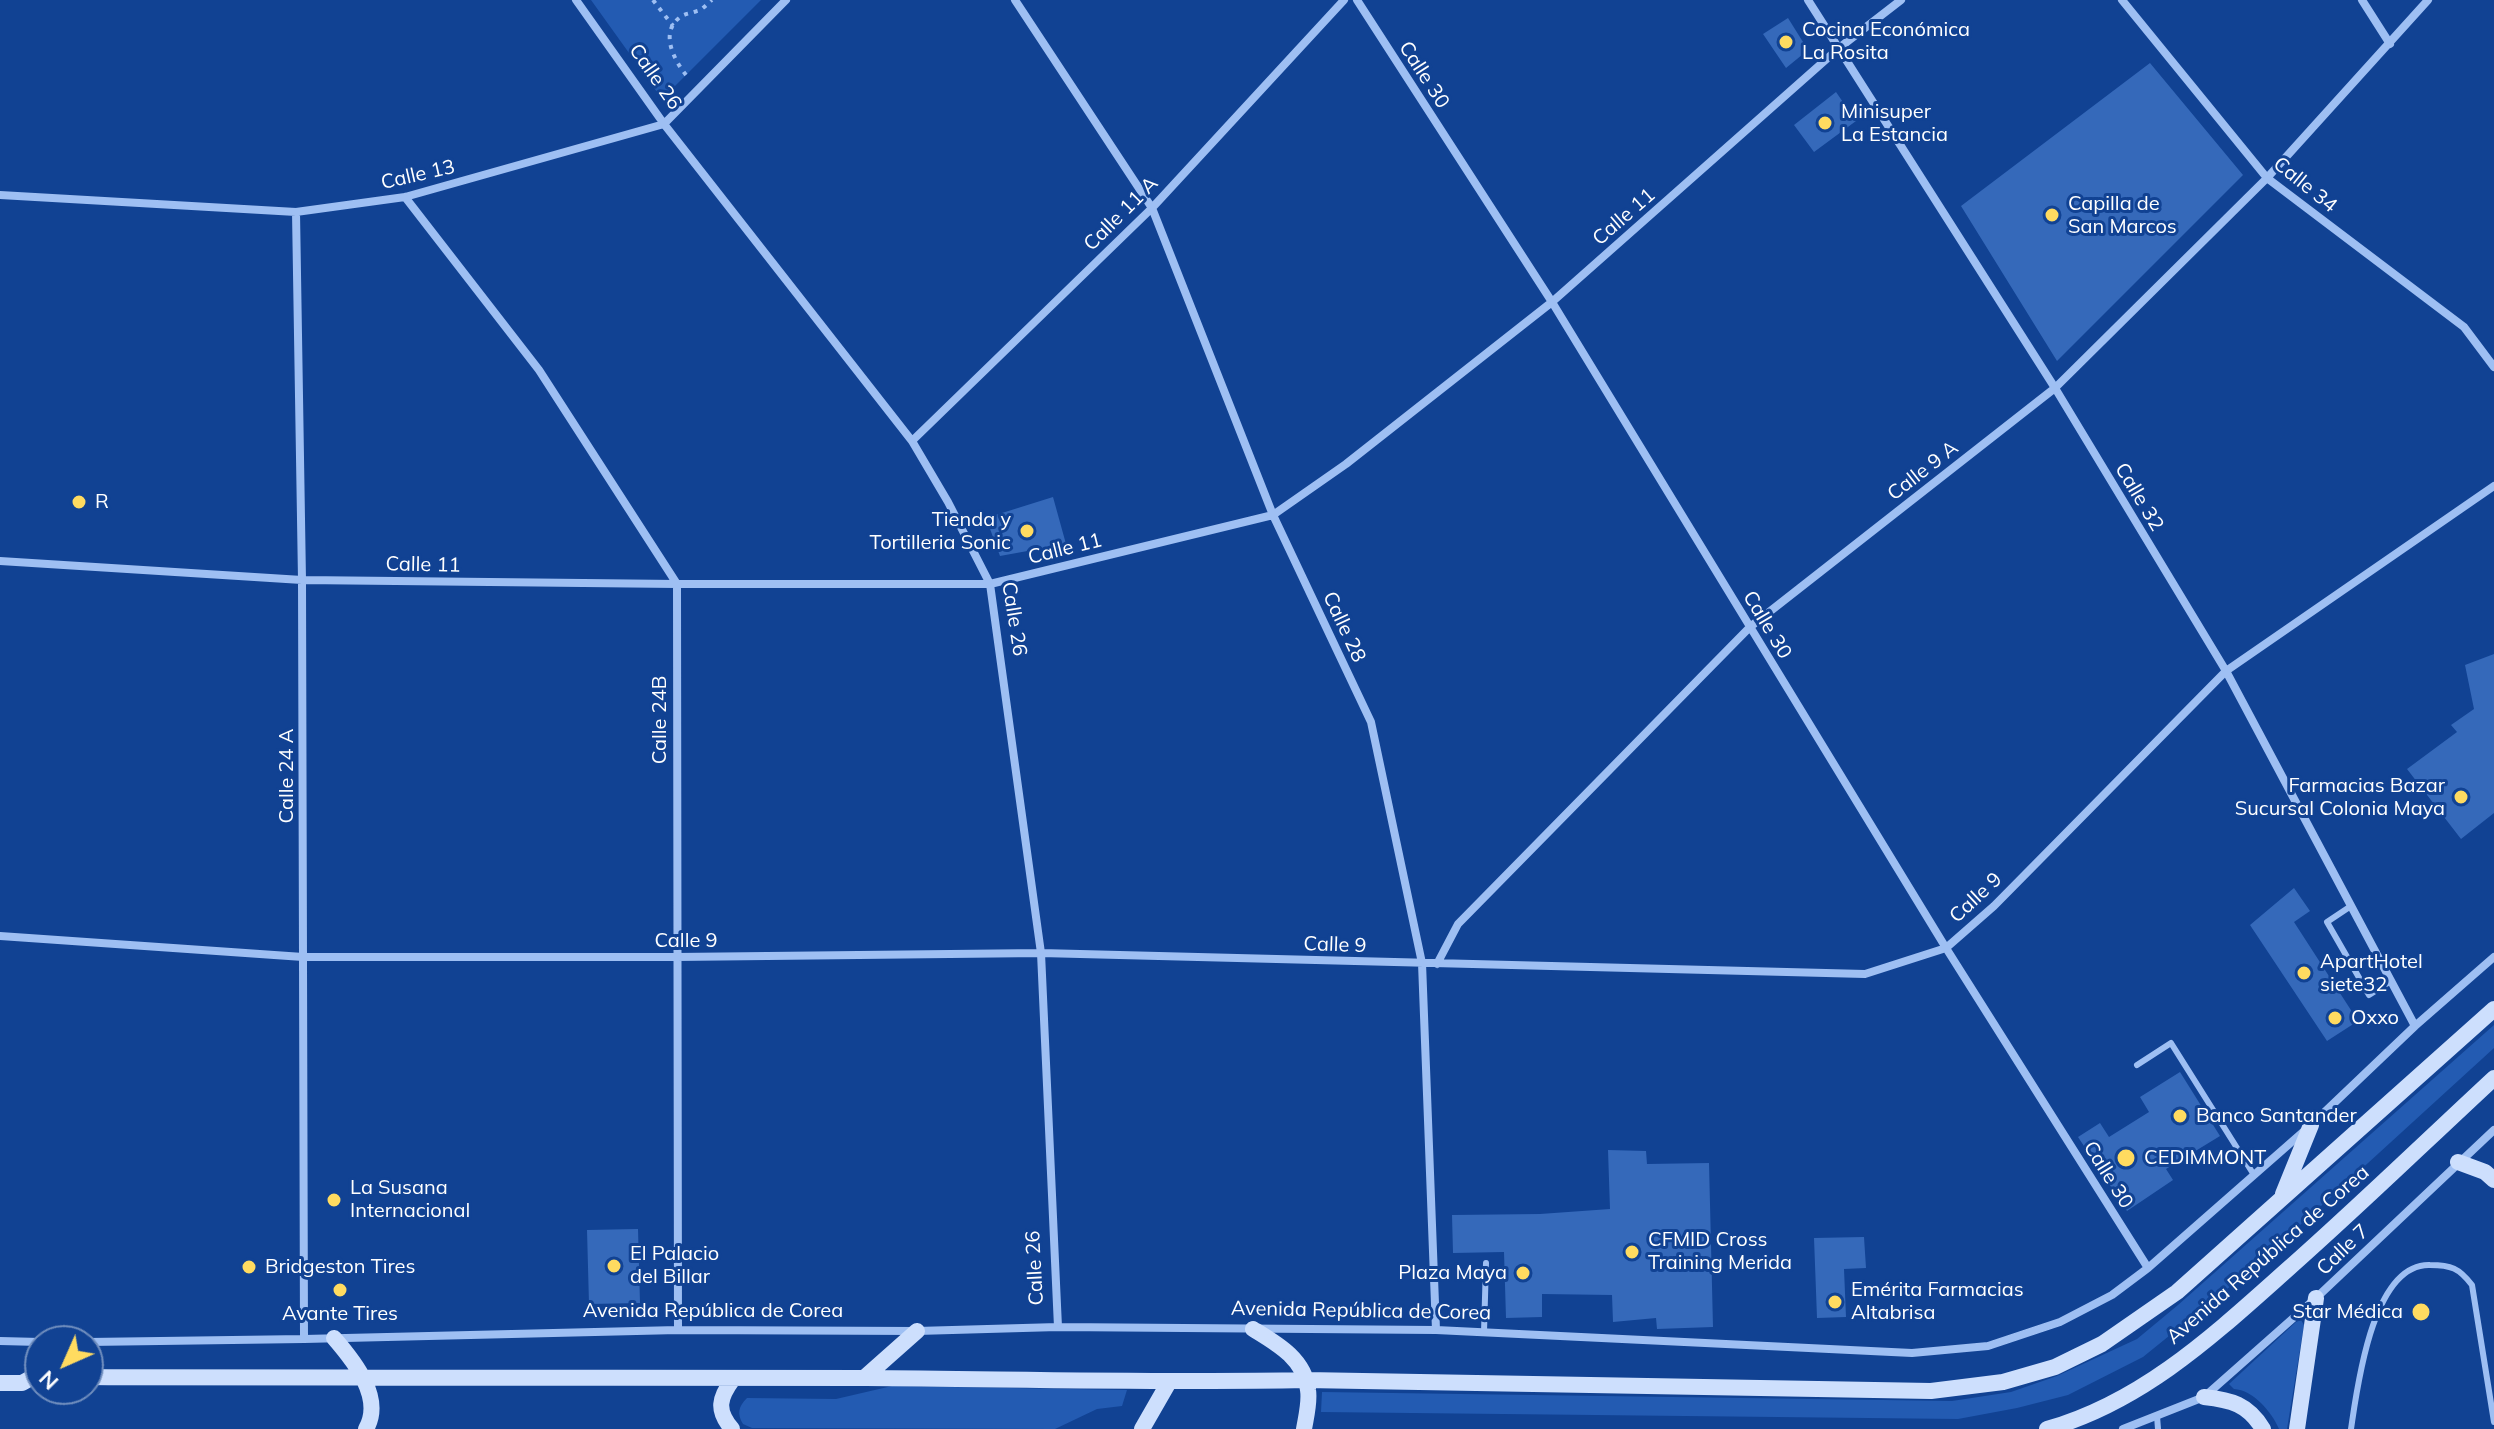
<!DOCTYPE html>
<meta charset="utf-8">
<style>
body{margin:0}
#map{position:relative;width:2494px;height:1429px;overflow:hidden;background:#114293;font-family:Mulish,sans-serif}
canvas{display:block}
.north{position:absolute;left:24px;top:1325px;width:80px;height:80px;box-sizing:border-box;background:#114293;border:2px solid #708ebe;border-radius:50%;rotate:225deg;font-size:22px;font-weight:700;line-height:32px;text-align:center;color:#fff}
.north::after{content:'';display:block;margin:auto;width:28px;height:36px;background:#ffdb60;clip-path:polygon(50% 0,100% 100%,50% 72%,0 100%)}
</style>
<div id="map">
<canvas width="2494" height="1429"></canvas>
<div class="north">N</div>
</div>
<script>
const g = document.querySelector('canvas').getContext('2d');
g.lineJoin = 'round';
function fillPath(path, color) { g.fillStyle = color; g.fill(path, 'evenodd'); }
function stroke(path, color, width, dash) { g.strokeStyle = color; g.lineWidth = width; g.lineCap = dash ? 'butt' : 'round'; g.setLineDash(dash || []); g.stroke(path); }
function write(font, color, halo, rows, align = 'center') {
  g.font = font + ' Mulish,sans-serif'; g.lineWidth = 6; g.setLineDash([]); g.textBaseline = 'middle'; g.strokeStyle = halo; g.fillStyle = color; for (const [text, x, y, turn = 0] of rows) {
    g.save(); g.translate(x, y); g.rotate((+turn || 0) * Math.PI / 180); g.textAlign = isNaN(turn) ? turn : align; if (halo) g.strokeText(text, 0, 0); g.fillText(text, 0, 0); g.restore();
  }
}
fillPath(new Path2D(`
 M591,0H761L662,99Z
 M2494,1025V1048L2253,1268L2143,1357L2068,1395L2017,1408L1958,1419L1321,1412L1322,1392L1952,1401L2011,1392L2057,1376L2137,1339L2178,1305Z
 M2301,1320L2304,1325L2287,1429H2279C2272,1412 2253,1390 2234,1389L2229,1384L2296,1322Z
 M892,1386L1127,1390L1122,1406L1097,1409L1055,1429L752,1428L743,1424C737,1414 738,1407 747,1398L836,1399Z`), '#235bb2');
fillPath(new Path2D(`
 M1788,18L1808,50L1786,68L1763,34Z
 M2150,63L2243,175L2057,361L1961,206Z
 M1836,92L1856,121L1814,152L1794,125Z
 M1053,497L1066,544L1000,556L986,518Z
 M2494,654V813L2461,839L2407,769L2457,732L2451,725L2474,709L2465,665Z
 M2294,888L2310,911L2294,922L2358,1021L2327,1041L2250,925Z
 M2180,1072L2220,1136L2166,1169L2173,1180L2127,1211L2078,1137L2100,1123L2109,1137L2149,1112L2140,1097Z
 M1608,1150L1646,1151L1647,1164L1709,1163L1713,1327L1657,1329L1656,1318L1613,1322L1612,1295L1542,1294V1317L1506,1318L1504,1252L1453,1253L1452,1215L1540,1214L1610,1209Z
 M638,1229L640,1303L589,1304L587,1230Z
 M1864,1237L1866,1268L1844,1269L1846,1317L1817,1318L1814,1238Z`), '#3569ba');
stroke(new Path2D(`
 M653,0L673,26
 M686,75C674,60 660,33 679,18C685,13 690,14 697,11C702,10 707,4 712,0`), '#9ebff3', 4, [4, 6]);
stroke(new Path2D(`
 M2351,906L2327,922L2369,995L2391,981
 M2137,1065L2171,1043L2254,1175
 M1484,1332L1486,1263
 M2157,1416L2158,1429
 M2351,1429C2357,1389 2372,1263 2430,1265C2451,1265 2459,1268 2472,1285L2494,1422`), '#9ebff3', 6);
stroke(new Path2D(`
 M576,0L664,124L912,441L948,502L990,584L1041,953L1058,1327
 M1015,0L1152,208L1273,515L1371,722L1422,963L1436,1330
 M1357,0L1552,302L1946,948L2148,1268
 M1808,0L2055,388L2226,671L2415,1026
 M2122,0L2267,178L2464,327L2494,367
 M2362,0L2390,44
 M0,195L296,212L405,197L664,124L786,0
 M405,197L539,370L677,584L678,1330
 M296,212L302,580L304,1339
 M912,441L1152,208L1344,0
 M0,561L302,580L677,584H990L1273,515L1346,464L1552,302L1839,48L1901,0
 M0,936L303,957H676L1041,953L1865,974L1946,948L1994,906L2226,671L2494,486
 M1437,964L1458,924L1750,627L2055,388L2267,178L2428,0
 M0,1341L40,1342
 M88,1342L304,1339L678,1330L917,1331L1058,1327L1436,1330L1912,1353L1988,1346L2060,1322L2112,1295L2148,1268L2311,1125L2415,1026L2494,957
 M2123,1429L2204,1397L2316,1298L2494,1130`), '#9ebff3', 8);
stroke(new Path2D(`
 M2458,1162L2485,1172L2494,1180
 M2283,1194L2311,1125
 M1253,1329C1276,1343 1305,1359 1308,1390C1310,1402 1306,1417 1304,1429
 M334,1338C354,1361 384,1398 366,1429
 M88,1377C347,1379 606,1377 866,1378C1013,1379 1159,1383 1306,1380L1931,1391L2003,1382L2055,1367L2102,1344L2177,1292L2494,1009
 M864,1378L917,1331
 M0,1383H22L40,1373
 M2204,1397C2231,1400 2248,1404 2263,1429
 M732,1429C716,1410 719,1398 733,1379
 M1142,1429L1169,1382
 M2047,1429C2143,1402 2215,1334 2288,1269C2358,1207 2425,1142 2494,1078
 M2297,1429L2316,1298`), '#cddffd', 16);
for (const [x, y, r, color] of [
 [1786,42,8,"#ffdb60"],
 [1825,123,8,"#ffdb60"],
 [2052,215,8,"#ffdb60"],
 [79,502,8,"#ffdb60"],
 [1027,531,8,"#ffdb60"],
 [2461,797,8,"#ffdb60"],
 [2304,973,8,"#ffdb60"],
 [2335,1018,8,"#ffdb60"],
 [2180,1116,8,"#ffdb60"],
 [2126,1158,10,"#ffdb60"],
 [334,1200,8,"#ffdb60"],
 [1632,1252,8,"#ffdb60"],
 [614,1266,8,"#ffdb60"],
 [249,1267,8,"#ffdb60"],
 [1523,1273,8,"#ffdb60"],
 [340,1290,8,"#ffdb60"],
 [1835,1302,8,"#ffdb60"],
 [2421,1312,10,"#ffdb60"]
]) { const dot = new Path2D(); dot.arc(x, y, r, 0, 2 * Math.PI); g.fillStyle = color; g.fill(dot); stroke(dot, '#114293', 3); }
write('20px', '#fff', '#114293', [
 ["Cocina Económica",1802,30],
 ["La Rosita",1802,53],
 ["Minisuper",1841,112],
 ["La Estancia",1841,135],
 ["Capilla de",2068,204],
 ["San Marcos",2068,227],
 ["R",95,502],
 ["Tienda y",1011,520,"right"],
 ["Tortilleria Sonic",1011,543,"right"],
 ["Farmacias Bazar",2445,786,"right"],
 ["Sucursal Colonia Maya",2445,809,"right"],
 ["ApartHotel",2320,962],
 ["siete32",2320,985],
 ["Oxxo",2351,1018],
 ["Banco Santander",2196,1116],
 ["CEDIMMONT",2144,1158],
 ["La Susana",350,1188],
 ["Internacional",350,1211],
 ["CFMID Cross",1648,1240],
 ["Training Merida",1648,1263],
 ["El Palacio",630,1254],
 ["del Billar",630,1277],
 ["Bridgeston Tires",265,1267],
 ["Plaza Maya",1507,1273,"right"],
 ["Emérita Farmacias",1851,1290],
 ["Altabrisa",1851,1313],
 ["Star Médica",2403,1312,"right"],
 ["Avante Tires",340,1314,"center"]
], 'left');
write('20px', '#fff', '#114293', [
 ["Calle 30",1424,75,57],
 ["Calle 26",655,77,55],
 ["Calle 13",418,175,-13],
 ["Calle 34",2305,185,39],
 ["Calle 11 A",1121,214,-45],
 ["Calle 11",1624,217,-41],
 ["Calle 9 A",1923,471,-38],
 ["Calle 32",2139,497,59],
 ["Calle 11",1065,549,-14],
 ["Calle 11",423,565,1],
 ["Calle 26",1014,619,81],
 ["Calle 30",1767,625,59],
 ["Calle 28",1344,627,65],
 ["Calle 24B",660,720,-90],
 ["Calle 24 A",287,776,-90],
 ["Calle 9",1976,898,-43],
 ["Calle 9",686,941],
 ["Calle 9",1335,945,2],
 ["Calle 30",2108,1175,58],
 ["Calle 7",2343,1250,-44],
 ["Avenida República de Corea",2268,1255,-41],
 ["Calle 26",1035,1268,-93],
 ["Avenida República de Corea",713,1311],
 ["Avenida República de Corea",1361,1311,1]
]);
</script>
